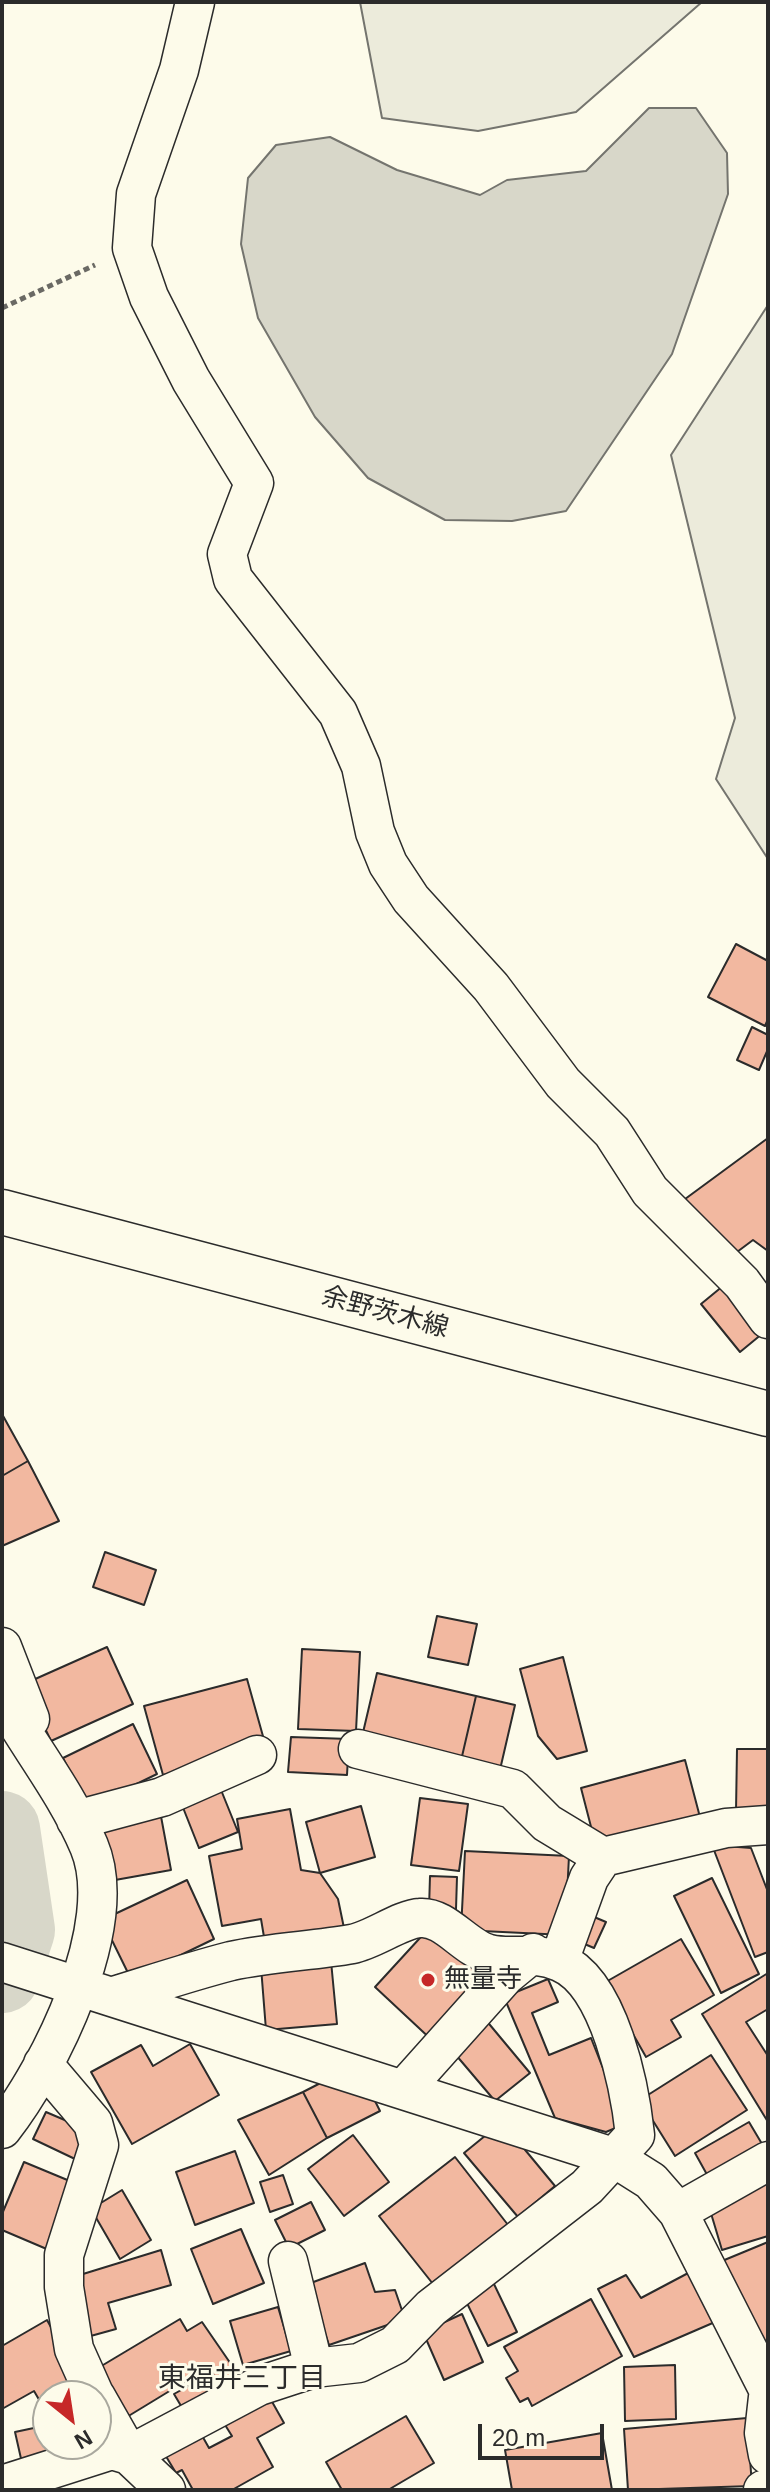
<!DOCTYPE html>
<meta charset="utf-8">
<style>
body{margin:0}
#map{position:relative;width:770px;height:2492px;overflow:hidden;background:#fdfbea;font-family:Arial,sans-serif}
canvas{display:block}
.frame{position:absolute;inset:0;border:4px solid #2b2b2b;pointer-events:none}
.north{position:absolute;left:32px;top:2380px;width:80px;height:80px;box-sizing:border-box;background:#fdfbea;border:2px solid #a9a89e;border-radius:50%;rotate:150deg;font-size:22px;font-weight:700;line-height:32px;text-align:center;color:#2b2b2b}
.north::after{content:'';display:block;margin:auto;width:28px;height:36px;background:#c62828;clip-path:polygon(50% 0,100% 100%,50% 72%,0 100%)}
.scale{position:absolute;left:478px;top:2424px;width:126px;height:36px;box-sizing:border-box;border:4px solid #2b2b2b;border-top:0;padding-left:10px;font-size:24px;line-height:28px;white-space:nowrap;color:#2b2b2b;-webkit-text-stroke:6px #fdfbea;paint-order:stroke}
</style>
<div id="map">
<canvas width="770" height="2492"></canvas>
<div class="frame"></div>
<div class="north">N</div>
<div class="scale">20 m</div>
</div>
<script>
const g = document.querySelector('canvas').getContext('2d');
g.lineJoin = 'round';
function fillPath(path, color) { g.fillStyle = color; g.fill(path, 'evenodd'); }
function stroke(path, color, width, dash) { g.strokeStyle = color; g.lineWidth = width; g.lineCap = dash ? 'butt' : 'round'; g.setLineDash(dash || []); g.stroke(path); }
function write(font, color, halo, rows, align = 'center') {
  g.font = font + ' Arial,"Noto Sans JP",sans-serif'; g.lineWidth = 6; g.setLineDash([]); g.textBaseline = 'middle'; g.strokeStyle = halo; g.fillStyle = color; for (const [text, x, y, turn = 0] of rows) {
    g.save(); g.translate(x, y); g.rotate((+turn || 0) * Math.PI / 180); g.textAlign = isNaN(turn) ? turn : align; if (halo) g.strokeText(text, 0, 0); g.fillText(text, 0, 0); g.restore();
  }
}
const green = new Path2D(`
 M360,2H702L576,112L478,131L382,118Z
 M768,305V859L716,779L735,718L671,455Z`);
fillPath(green, '#ecebdb');
stroke(green, '#74746e', 2);
const water = new Path2D(`
 M649,108H696L727,153L728,194L672,354L566,511L512,521L445,520L368,478L315,417L258,318L241,244L248,178L276,145L330,137L397,170L480,195L507,180L586,171Z`);
fillPath(water, '#d8d7c9');
stroke(water, '#74746e', 2);
stroke(new Path2D(`
 M2,1829L17,1930L2,1975`), '#d8d7c9', 76);
const building = new Path2D(`
 M736,944L768,961V1019L765,1026L708,997Z
 M752,1027L768,1035V1049L759,1070L737,1060Z
 M768,1138V1251L753,1240L725,1261L681,1202Z
 M729,1281L768,1329L740,1352L701,1304Z
 M2,1414L28,1461L2,1476Z
 M28,1461L59,1521L2,1546V1476Z
 M105,1552L156,1570L144,1605L93,1587Z
 M437,1616L477,1624L468,1665L428,1657Z
 M107,1647L133,1704L51,1741L24,1684Z
 M302,1649L360,1652L356,1731L298,1729Z
 M563,1657L587,1751L557,1759L538,1736L520,1669Z
 M377,1673L476,1696L460,1765L361,1741Z
 M247,1679L266,1747L163,1775L144,1706Z
 M476,1696L515,1705L499,1774L460,1765Z
 M133,1724L157,1774L87,1808L63,1758Z
 M291,1737L349,1739L347,1775L288,1772Z
 M737,1749H768V1812L736,1811Z
 M685,1760L701,1821L597,1850L581,1788Z
 M219,1785L238,1832L199,1848L180,1800Z
 M420,1798L468,1804L459,1871L411,1865Z
 M361,1806L375,1857L320,1873L306,1822Z
 M290,1809L301,1870L320,1873L338,1899L344,1928L265,1943L261,1919L222,1926L209,1856L242,1849L237,1819Z
 M160,1811L171,1870L104,1882L94,1823Z
 M712,1845L751,1848L768,1892V1952L755,1957Z
 M465,1851L569,1856L565,1935L461,1930Z
 M430,1876L457,1877L456,1909H429Z
 M712,1878L759,1974L721,1993L674,1896Z
 M187,1880L214,1939L131,1979L102,1920Z
 M587,1914L606,1922L594,1948L575,1940Z
 M430,1927L491,1983L435,2043L375,1987Z
 M681,1939L714,1995L671,2020L681,2037L646,2057L604,1983Z
 M331,1961L337,2024L266,2030L261,1967Z
 M768,1973V2009L746,2022L768,2056V2122L702,2014Z
 M548,1979L558,2002L532,2013L549,2055L591,2038L625,2124L606,2132L555,2118L504,1997Z
 M485,2019L530,2073L495,2101L450,2048Z
 M190,2044L219,2095L132,2144L91,2072L141,2045L153,2066Z
 M711,2055L747,2110L675,2156L640,2100Z
 M338,2074L367,2085L380,2111L327,2138L303,2092Z
 M303,2092L327,2138L269,2175L238,2120Z
 M46,2112L88,2130L75,2159L33,2139Z
 M502,2122L555,2186L518,2217L464,2153Z
 M749,2122L765,2149L710,2180L695,2153Z
 M353,2135L389,2182L344,2216L308,2169Z
 M235,2151L254,2203L195,2225L176,2172Z
 M455,2157L512,2230L437,2289L379,2216Z
 M24,2162L77,2184L49,2250L2,2230V2214Z
 M283,2175L293,2204L270,2212L260,2182Z
 M768,2181V2236L722,2250L707,2200Z
 M122,2190L151,2240L120,2259L91,2209Z
 M311,2202L325,2230L289,2248L275,2220Z
 M241,2229L264,2283L213,2304L191,2249Z
 M768,2242V2340L756,2345L722,2261Z
 M161,2250L171,2285L108,2303L116,2329L87,2337L70,2278Z
 M365,2263L375,2292L395,2290L405,2319L329,2345L308,2284Z
 M692,2271L715,2322L634,2357L598,2289L626,2275L641,2298Z
 M493,2282L517,2332L488,2346L462,2293Z
 M591,2299L622,2356L532,2406L528,2398L520,2402L506,2378L518,2371L504,2347Z
 M278,2307L291,2351L243,2365L230,2321Z
 M462,2314L483,2362L444,2380L423,2332Z
 M180,2319L187,2331L202,2322L244,2383L225,2395L209,2367L117,2423L93,2371Z
 M47,2320L89,2396H48V2415L34,2391L2,2409V2346Z
 M675,2365L676,2419L625,2421L624,2367Z
 M201,2379L214,2401L187,2416L174,2394Z
 M266,2391L284,2423L257,2438L273,2467L232,2490H193L182,2470L176,2473L164,2453L200,2432L209,2448L232,2436L220,2417Z
 M406,2416L434,2463L388,2490H342L326,2462Z
 M747,2418L752,2486L628,2490L624,2429Z
 M48,2425V2444H64L66,2453L22,2463L15,2432Z
 M602,2433L612,2490H512L505,2450Z`);
fillPath(building, '#f2b8a0');
stroke(building, '#2b2b2b', 2);
const street = new Path2D(`
 M195,2L179,70L136,194L132,248L149,297L191,380L254,483L227,554L233,579L338,713L361,766L375,832L388,864L411,899L491,987L563,1083L612,1132L650,1191L742,1283L768,1319
 M2,1647L30,1719
 M2,1698C30,1748 66,1792 89,1846C122,1924 50,2068 2,2129
 M358,1749L513,1789L547,1823L603,1857L726,1828L768,1825
 M76,1820L162,1797L257,1755
 M559,1961L589,1878L603,1857
 M2,1962L613,2157L651,2181L678,2212L768,2389
 M43,2064L93,2123L99,2145L64,2255V2287L74,2349L95,2396
 M404,2089L505,1976L533,1953
 M678,2212L768,2161
 M288,2261L314,2368
 M96,2397L129,2455L259,2386L314,2368L359,2363L395,2345L431,2308L587,2187L635,2135C630,2088 610,1983 560,1962C531,1950 514,1960 489,1954C465,1948 445,1916 420,1918C401,1919 373,1940 352,1944C312,1951 271,1952 231,1961C192,1971 153,1984 114,1996
 M768,2397L764,2433L768,2455
 M2,2485L112,2450L129,2455L166,2490
 M763,2490L768,2489`);
const secondary = new Path2D(`
 M2,1212L768,1414`);
stroke(street, '#2b2b2b', 41);
stroke(secondary, '#2b2b2b', 47);
stroke(new Path2D(`
 M2,308L95,265`), '#6a6964', 5, [6, 4]);
stroke(street, '#fdfbea', 38);
stroke(secondary, '#fdfbea', 44);
for (const [x, y, r, color] of [
 [428,1980,8,"#c62828"]
]) { const dot = new Path2D(); dot.arc(x, y, r, 0, 2 * Math.PI); g.fillStyle = color; g.fill(dot); stroke(dot, '#fdfbea', 3); }
write('26px', '#2b2b2b', '#fdfbea', [
 ["余野茨木線",385,1313,15]
]);
write('26px', '#2b2b2b', '#fdfbea', [
 ["無量寺",444,1980]
], 'left');
write('28px', '#2b2b2b', '#fdfbea', [
 ["東福井三丁目",242,2379]
]);
</script>
